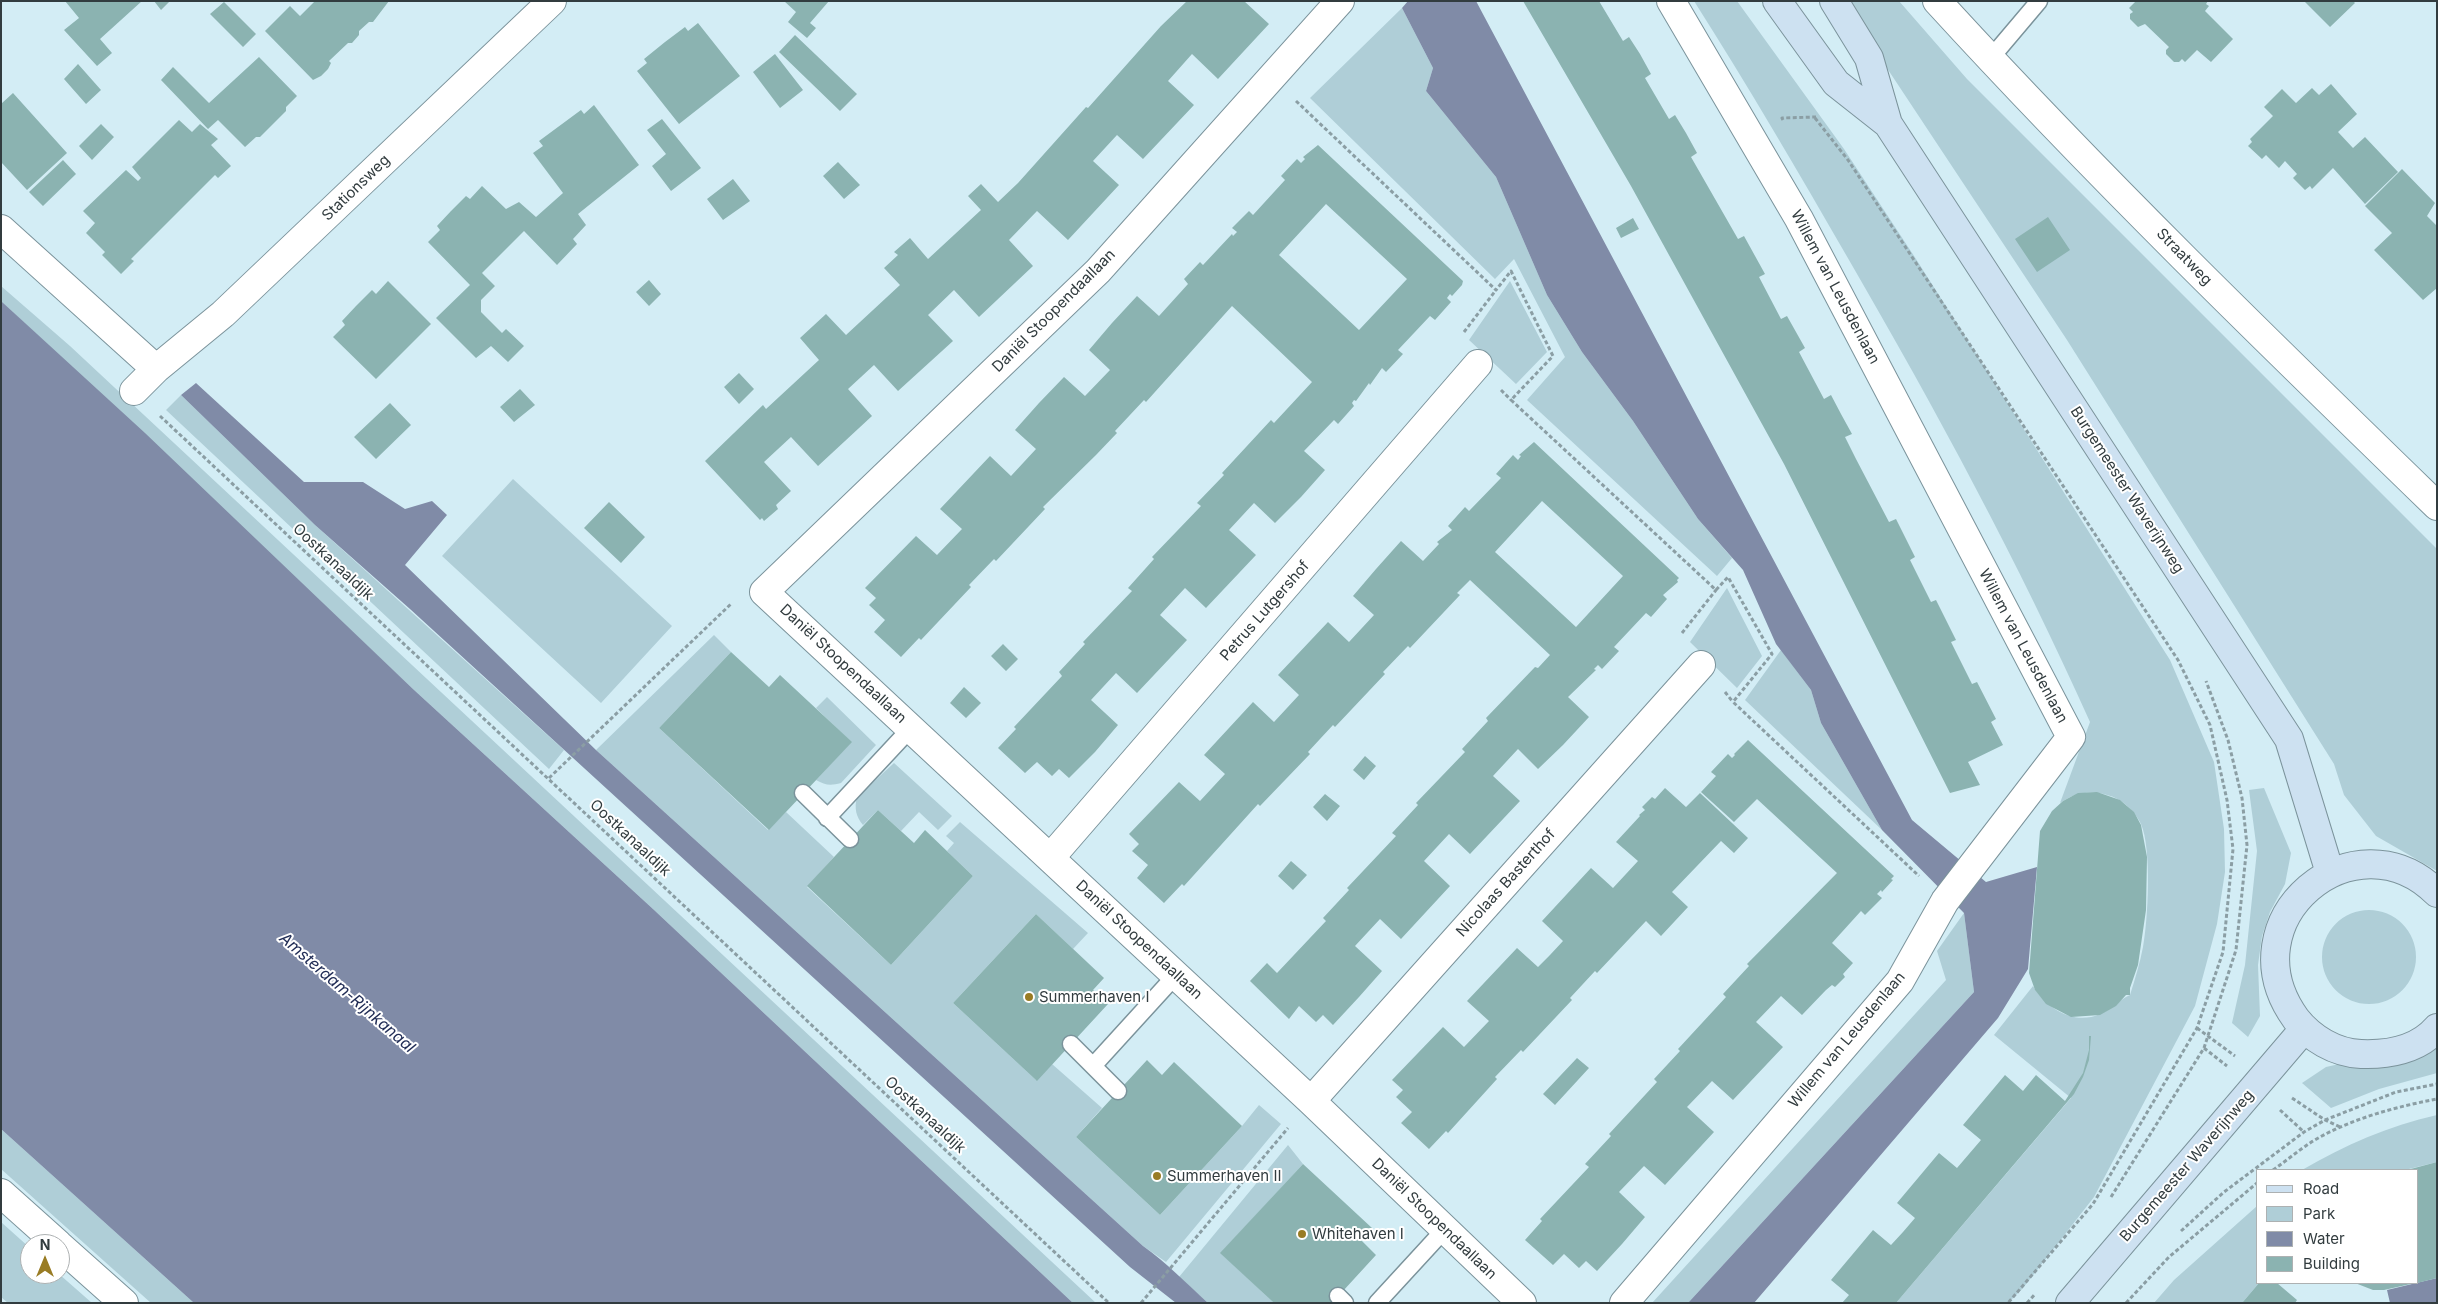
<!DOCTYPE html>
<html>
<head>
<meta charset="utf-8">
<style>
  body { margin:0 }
  #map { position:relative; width:2438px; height:1304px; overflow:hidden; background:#d3edf5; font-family:Inter,sans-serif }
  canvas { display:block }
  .frame { position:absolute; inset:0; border:2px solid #323c3f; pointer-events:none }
  .legend { position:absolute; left:2256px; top:1169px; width:162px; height:115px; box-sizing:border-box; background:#fff; border:1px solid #adb1b2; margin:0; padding:6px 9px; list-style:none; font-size:15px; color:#323c3f }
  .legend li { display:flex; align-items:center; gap:10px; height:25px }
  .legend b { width:25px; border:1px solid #adb1b2 }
  .north { position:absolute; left:20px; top:1234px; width:50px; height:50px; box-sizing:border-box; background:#fff; border:1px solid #adb1b2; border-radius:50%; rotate:0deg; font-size:14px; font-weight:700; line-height:20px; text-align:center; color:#323c3f }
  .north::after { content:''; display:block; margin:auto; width:18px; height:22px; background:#997c24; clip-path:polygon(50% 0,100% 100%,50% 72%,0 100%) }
</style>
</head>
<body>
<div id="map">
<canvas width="2438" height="1304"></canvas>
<div class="frame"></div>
<ul class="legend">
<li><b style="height:6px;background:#cde1f1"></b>Road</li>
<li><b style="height:14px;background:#afced7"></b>Park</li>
<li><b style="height:14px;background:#808ba7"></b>Water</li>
<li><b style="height:14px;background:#8bb3b1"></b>Building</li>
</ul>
<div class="north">N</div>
</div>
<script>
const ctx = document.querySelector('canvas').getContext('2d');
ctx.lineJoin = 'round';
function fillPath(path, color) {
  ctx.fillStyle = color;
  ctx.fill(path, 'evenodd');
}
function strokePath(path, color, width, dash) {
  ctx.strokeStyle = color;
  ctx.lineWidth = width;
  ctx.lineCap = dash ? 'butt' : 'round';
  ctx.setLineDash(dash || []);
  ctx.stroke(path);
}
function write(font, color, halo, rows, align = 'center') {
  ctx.font = font + ' Inter,sans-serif';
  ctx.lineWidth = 4;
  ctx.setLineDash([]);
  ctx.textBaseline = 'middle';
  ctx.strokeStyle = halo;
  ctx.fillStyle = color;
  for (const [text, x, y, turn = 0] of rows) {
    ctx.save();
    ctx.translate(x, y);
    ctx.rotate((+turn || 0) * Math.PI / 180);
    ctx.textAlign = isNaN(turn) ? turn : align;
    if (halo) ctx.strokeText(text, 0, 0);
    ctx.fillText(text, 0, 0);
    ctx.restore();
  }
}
fillPath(new Path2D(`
  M1694 1H1737L1844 149 1916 259 2170 660 2214 762 2224 829 2225 872 2217 924 2195 1006 2094 1197 2023 1288 2008 1303H1896L2071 1098 1994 1035 2033 986C2046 1008 2074 1026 2100 1014 2111 1010 2119 1000 2130 995 2135 979 2140 963 2143 947 2148 920 2152 849 2141 824 2135 811 2121 798 2107 795 2089 790 2075 793 2060 803L2090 722C2019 563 1936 410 1849 260 1799 173 1748 86 1694 1Z
  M1846 1H1899L1967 79 2437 549V871L2376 836 2344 795 2334 764 2067 340 1875 50Z
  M1402 8 1433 68 1426 91 1496 177 1547 295 1582 352 1633 421 1698 519 1732 558 1717 576 1527 400 1565 357 1514 259 1495 279 1310 98Z
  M1510 281 1547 352 1516 384 1469 340Z
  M1 286 70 346 1096 1303H1073L653 909 413 689 1 301Z
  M181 395 315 525 564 750 549 769 166 410Z
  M513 479 672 626 601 703 442 556Z
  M1727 588 1762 656 1737 688 1690 642Z
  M714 635 731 652 659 728 768 830 786 812 834 857 807 887 891 965 973 876 947 851 954 843 946 836 960 822 1088 933 1073 949 1036 914 953 1003 1036 1080 1052 1064 1102 1108 1076 1137 1160 1215 1242 1126 1259 1105 1281 1124 1166 1262 1143 1246 596 750Z
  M1781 650 1811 690 1821 723 1882 830 1745 700Z
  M827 697 876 745 841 783C830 786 825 785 816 780L851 742 816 708Z
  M894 763 952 816 938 830 919 812 901 831 878 810 863 825C856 817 854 808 857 797Z
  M2264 788 2291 853 2285 884 2270 912 2262 936 2258 965 2260 1016 2248 1037 2232 1023 2245 965 2257 851 2249 790Z
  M2322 957a47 47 0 1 1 94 0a47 47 0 1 1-94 0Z
  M1964 913 1974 992 1688 1303H1652L1946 980 1937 951Z
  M2437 1042V1073L2379 1089 2331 1108 2302 1083 2326 1067Z
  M2437 1115V1162L2405 1170H2302C2345 1145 2388 1126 2437 1115Z
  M1 1129 194 1303H151L1 1169Z
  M1288 1145 1303 1164 1221 1253 1274 1303H1208L1179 1277Z
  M2257 1206V1283H2259L2242 1303H2154L2174 1280Z
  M1 1222 30 1248V1274H59L92 1303H8L1 1297Z`), '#afced7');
fillPath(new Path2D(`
  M1408 1H1476L1912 820 1986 882 2037 867 2028 969 1998 1018 1754 1303H1688L1974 992 1964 913 1882 830 1821 723 1811 690 1776 644 1743 570 1698 519 1633 421 1582 352 1547 295 1496 177 1426 91 1433 68 1402 8Z
  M1 301 145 433 413 689 653 909 1073 1303H194L1 1129Z
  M196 383 304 482H363L405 509 432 501 447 515 405 565 596 750 1143 1246C1167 1263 1186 1283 1208 1303H1176L1130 1267 410 609 315 525 181 395Z
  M2437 1278V1303H2390L2387 1290Z`), '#808ba7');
fillPath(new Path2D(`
  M65 1H142L100 39 112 53 97 66 64 30 79 18Z
  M154 1H170L161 10Z
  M315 1H389L373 22H369L359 31V35L352 43H348L329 61 331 63 328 69 321 76 313 80 265 31 290 6 300 16Z
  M784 1H829L810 23 816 28 807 38 788 22 796 12Z
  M1187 1H1244L1269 24 1218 79 1192 54 1168 81 1194 105 1143 159 1117 135 1093 161 1119 185 1068 240 1037 211 1009 240 1033 266 979 317 954 290 928 315 953 341 898 391 874 365 848 389 872 416 818 466 791 437 764 462 791 491 776 505 778 509 764 521 762 518 760 520 705 461 763 405 766 409 819 360 800 338 826 314 846 335 900 285 884 268 898 255 894 252 910 238 928 259 981 210 968 196 981 184 998 202 1018 183 1086 107 1088 108 1161 26Z
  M1523 1H1599L1623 41 1629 37 1640 54 1651 74 1645 78 1669 119 1675 115 1686 133 1697 153 1691 157 1738 239 1744 236 1765 274 1759 277 1781 319 1787 316 1805 348 1799 352 1824 399 1831 395 1841 414 1852 434 1845 437 1856 459 1889 522 1896 519 1915 557 1910 560 1931 602 1936 600 1956 640 1951 642 1972 684 1977 682 1996 719 1991 722 2003 745 1968 762 1980 785 1950 793 1784 464 1631 186Z
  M2136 1H2208L2206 4 2209 6 2205 11 2233 39 2211 62 2197 50 2185 62 2182 59 2179 62H2174L2166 54V50L2169 47 2145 24 2138 27 2130 19V14L2133 12 2129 8Z
  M2304 1H2353L2355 3 2330 27Z
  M224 2 256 34 243 47 210 14Z
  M698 23 740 76 679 124 637 71 647 63 644 59 665 42 685 27 688 31Z
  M795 35 857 94 840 111 779 52Z
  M775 54 803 90 780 108 753 72Z
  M259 57 297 96 286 107V111L260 137H256L245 147 218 120 208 129 161 80 173 67 209 103Z
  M78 64 101 90 86 104 64 79Z
  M2331 84 2357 114 2338 132 2353 148 2365 137 2398 172 2365 204 2333 168 2312 189 2310 186 2305 190 2293 178 2297 174 2285 161 2279 168 2266 155 2262 159 2248 146 2252 142 2250 139 2273 116 2264 107 2282 89 2296 103 2312 88 2319 95Z
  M13 93 67 153 27 190 1 162V104Z
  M594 105 639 165 578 214 586 225 573 239 577 244 557 265 524 231 482 273 495 286 481 300V312L502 333 506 329 524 346 508 362 491 346 476 358 436 318 470 285 428 242 440 230 437 226 451 211 466 196 470 199 482 186 506 209 519 202 536 217 563 193 533 153 543 146 539 141 581 110 584 114Z
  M662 119 701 168 671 191 652 166 666 154 647 130Z
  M179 120 192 132 200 124 218 139 211 145 231 166 218 178 215 175 131 259 134 261 121 274 102 255 105 252 86 233 95 223 83 211 126 170 138 181 141 178 132 167Z
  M101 124 114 137 92 160 79 146Z
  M1318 145 1463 281 1462 285 1452 296 1450 294 1447 298 1451 302 1435 320 1430 316 1398 350 1403 354 1386 372 1382 368 1370 385 1369 383 1356 401 1354 400 1352 403 1354 406 1338 424 1334 420 1304 451 1325 470 1301 497 1275 523 1254 503 1229 530 1256 555 1206 608 1185 588 1160 615 1187 640 1137 693 1116 673 1091 700 1118 725 1095 752 1069 778 1059 769 1052 776 1037 762 1025 773 998 748 1016 729 1014 727 1062 676 1059 672 1085 644 1083 642 1132 591 1128 588 1154 559 1152 557 1201 506 1197 503 1224 475 1222 473 1271 420 1274 423 1312 382 1232 306 1146 402 1144 400 1115 431 1117 433 1096 455 1043 507 1045 509 996 561 994 559 969 585 971 587 921 640 919 638 901 657 874 632 885 620 869 605 876 598 865 588 916 536 937 555 962 529 940 509 990 456 1011 476 1036 449 1015 430 1039 403 1064 377 1085 396 1110 370 1089 350 1112 323 1137 296 1159 316 1188 284 1184 279 1200 262 1203 265 1232 234 1233 236 1237 232 1232 228 1249 211 1253 215 1285 180 1281 176 1297 159 1301 163 1305 159 1303 157ZM1326 204 1407 279 1359 330 1279 255Z
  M63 160 76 174 43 206 29 192Z
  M838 162 860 185 844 199 823 176Z
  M2402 169 2435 203 2427 216 2437 226V288L2423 300 2374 250 2392 233 2365 206Z
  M733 179 750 201 723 220 707 199Z
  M2048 217 2070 250 2037 272 2015 239Z
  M1633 218 1639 229 1621 238 1616 228Z
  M649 280 661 294 649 306 636 292Z
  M388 281 431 324 376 379 333 337 345 325 342 321 356 306 372 290 376 294Z
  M739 373 754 389 739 404 724 387Z
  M520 389 535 405 514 422 500 407Z
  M390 403 411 425 376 459 354 437Z
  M1534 442 1679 578 1677 580 1678 582 1663 595 1667 599 1651 617 1646 613 1614 647 1619 651 1602 669 1598 665 1594 669 1596 670 1568 697 1589 717 1563 745 1538 769 1518 749 1493 776 1520 801 1470 854 1449 834 1424 861 1450 886 1401 939 1380 919 1355 946 1382 971 1359 997 1333 1025 1323 1015 1316 1022 1299 1006 1289 1019 1250 981 1267 963 1277 973 1326 921 1323 918 1349 890 1347 888 1396 836 1392 833 1418 805 1416 803 1465 752 1462 749 1488 721 1486 718 1535 667 1538 668 1550 655 1470 580 1457 593 1460 595 1410 648 1408 646 1383 672 1385 674 1335 727 1333 725 1320 739 1308 752 1310 754 1260 806 1258 804 1184 886 1182 884 1164 903 1137 878 1148 865 1132 851 1139 844 1129 834 1179 782 1200 801 1225 774 1204 755 1253 702 1274 722 1299 695 1278 675 1328 622 1349 642 1374 615 1353 596 1376 569 1401 541 1423 561 1439 544 1437 542 1452 530 1448 526 1465 507 1469 511 1501 478 1496 474 1513 455 1518 460 1521 456 1519 455ZM1542 501 1623 576 1576 627 1495 552Z
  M609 502 645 537 621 563 584 528Z
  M1003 644 1018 659 1006 671 991 656Z
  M731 652 769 687 780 675 852 742 769 830 659 728Z
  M964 687 981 703 966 718 950 703Z
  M1748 740 1894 876 1891 879 1893 880 1882 892 1881 890 1877 894 1882 898 1865 915 1861 911 1832 943 1853 963 1843 974 1845 977 1835 987 1832 985 1826 990 1802 1015 1781 996 1756 1022 1783 1047 1733 1100 1712 1081 1687 1107 1714 1132 1665 1185 1644 1166 1619 1192 1645 1217 1622 1244 1597 1271 1586 1261 1579 1268 1564 1254 1553 1265 1525 1240 1542 1221 1540 1219 1589 1167 1585 1164 1611 1136 1609 1134 1657 1082 1654 1079 1680 1051 1678 1049 1726 997 1723 994 1749 966 1747 964 1837 873 1757 799 1734 822 1701 792 1716 776 1711 772 1728 754 1732 758 1735 755 1734 754Z
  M1365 756 1376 766 1364 780 1353 770Z
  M1665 788 1686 807 1700 793 1748 838 1734 853 1721 841 1672 892 1688 907 1661 936 1646 921 1597 973 1595 971 1570 998 1572 1000 1523 1052 1521 1050 1495 1077 1497 1079 1448 1133 1446 1131 1429 1149 1401 1123 1412 1112 1396 1097 1403 1090 1392 1080 1443 1027 1464 1047 1489 1021 1467 1001 1517 948 1538 967 1550 955 1563 941 1542 921 1591 868 1613 888 1638 861 1616 842 1640 816 1639 815 1645 810 1642 807 1652 797 1655 799Z
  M2097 792 2120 800 2134 812 2141 825 2147 857 2146 910 2138 965 2130 988V995H2126L2116 1006 2100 1015 2071 1017 2046 1004 2035 990 2029 973 2040 831 2052 811 2063 801 2078 793Z
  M1325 794 1340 806 1327 821 1313 807Z
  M878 810 914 843 925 830 973 876 891 965 807 886Z
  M1291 861 1307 875 1293 890 1278 876Z
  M1036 914 1104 978 1093 990 1108 1004 1037 1081 953 1003Z
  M2089 1036H2091L2089 1060 2083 1077 2074 1094 1896 1303H1842L1849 1295 1831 1280 1873 1230 1891 1245 1903 1232 1915 1218 1897 1203 1939 1153 1957 1168 1981 1140 1963 1125 2005 1075 2023 1091 2036 1075 2065 1101 2083 1073 2089 1050Z
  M1577 1058 1589 1068 1555 1105 1543 1094Z
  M1147 1060 1162 1075 1174 1062 1242 1126 1160 1215 1076 1137Z
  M2437 1162V1278L2417 1283V1170H2407Z
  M1303 1164 1372 1228 1361 1240 1376 1255 1332 1303H1274L1220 1253Z
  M2259 1283H2277L2297 1300 2295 1303H2242Z
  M2355 1283H2415L2384 1290H2373Z`), '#8bb3b1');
const service = new Path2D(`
  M1990 59 2039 1
  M803 793 850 839
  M827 818 911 728
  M1071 1044 1118 1091
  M1093 1066 1176 975
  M1338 1296 1345 1303
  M1377 1303 1445 1229`);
const minor = new Path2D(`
  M1340 1 1098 271 764 592 1311 1101 1522 1303
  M1937 1C2097 176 2267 341 2437 506
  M1 229 156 369
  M134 391 156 369 223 314 552 1
  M1051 857 1478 364
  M1311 1101 1701 665
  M1 1193 58 1244
  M60 1246 124 1303
  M1624 1303 1900 981 1945 901 2071 737 1799 219 1671 1`);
const secondary = new Path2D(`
  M1777 1 1836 83 1888 124
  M1834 1 1869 58 1888 124 2289 739 2330 873
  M2437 893C2355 811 2224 920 2296 1019 2311 1038 2335 1053 2361 1054 2387 1055 2418 1050 2437 1028
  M2070 1303 2304 1029`);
strokePath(service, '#7b939b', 19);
strokePath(minor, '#7b939b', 30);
strokePath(secondary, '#7b939b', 30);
strokePath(new Path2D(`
  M1296 101 1496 290 1511 271 1553 356 1511 400 1716 590 1728 577 1772 654 1733 702 1919 876
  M1815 118 1848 160 2178 660 2210 725 2227 800 2233 849 2223 952 2197 1028 2093 1204 2008 1303
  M1783 120 1782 118 1816 117
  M1464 332 1496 290
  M1501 390 1511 400
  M160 416 1109 1303
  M1682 633 1716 590
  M1725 692 1733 702
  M549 778 732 603
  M2197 1028 2235 1056
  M2204 1048 2227 1066
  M2292 1098 2325 1120 2340 1127
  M2280 1110 2304 1132
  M2273 1170C2286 1161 2299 1150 2313 1141 2350 1119 2395 1107 2437 1099
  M2111 1197 2204 1048 2236 950 2247 845 2242 798 2228 740 2206 681
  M2181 1231 2224 1192 2304 1132 2325 1120 2396 1092 2437 1084
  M1141 1303 1288 1128
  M2027 1303 2035 1294
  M2126 1303 2169 1257 2257 1183`), '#8b9ea4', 3, [4, 2.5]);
strokePath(service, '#fff', 16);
strokePath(minor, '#fff', 28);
strokePath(secondary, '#cde1f1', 28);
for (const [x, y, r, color] of [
  [1029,997,5,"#997c24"],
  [1157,1176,5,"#997c24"],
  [1302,1234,5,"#997c24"]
]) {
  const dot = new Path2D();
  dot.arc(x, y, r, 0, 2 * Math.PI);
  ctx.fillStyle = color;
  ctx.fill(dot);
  strokePath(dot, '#fff', 2);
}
write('15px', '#323c3f', '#fff', [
  ["Stationsweg",356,188,-44],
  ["Straatweg",2184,257,46],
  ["Willem van Leusdenlaan",1835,287,62],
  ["Daniël Stoopendaallaan",1054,311,-45],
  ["Burgemeester Waverijnweg",2127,490,57],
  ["Oostkanaaldijk",333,562,43],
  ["Petrus Lutgershof",1265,611,-49],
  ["Willem van Leusdenlaan",2023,646,62],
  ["Daniël Stoopendaallaan",843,664,43],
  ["Oostkanaaldijk",630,838,43],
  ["Nicolaas Basterthof",1506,883,-48],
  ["Daniël Stoopendaallaan",1139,940,43],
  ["Willem van Leusdenlaan",1847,1040,-50],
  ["Oostkanaaldijk",925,1115,43],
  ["Burgemeester Waverijnweg",2187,1166,-49],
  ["Daniël Stoopendaallaan",1434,1219,44]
]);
write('15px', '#323c3f', '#fff', [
  ["Summerhaven I",1039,997],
  ["Summerhaven II",1167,1176],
  ["Whitehaven I",1312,1234]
], 'left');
write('italic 16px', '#212d56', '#fff', [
  ["Amsterdam-Rijnkanaal",347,993,41]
]);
</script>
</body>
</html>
